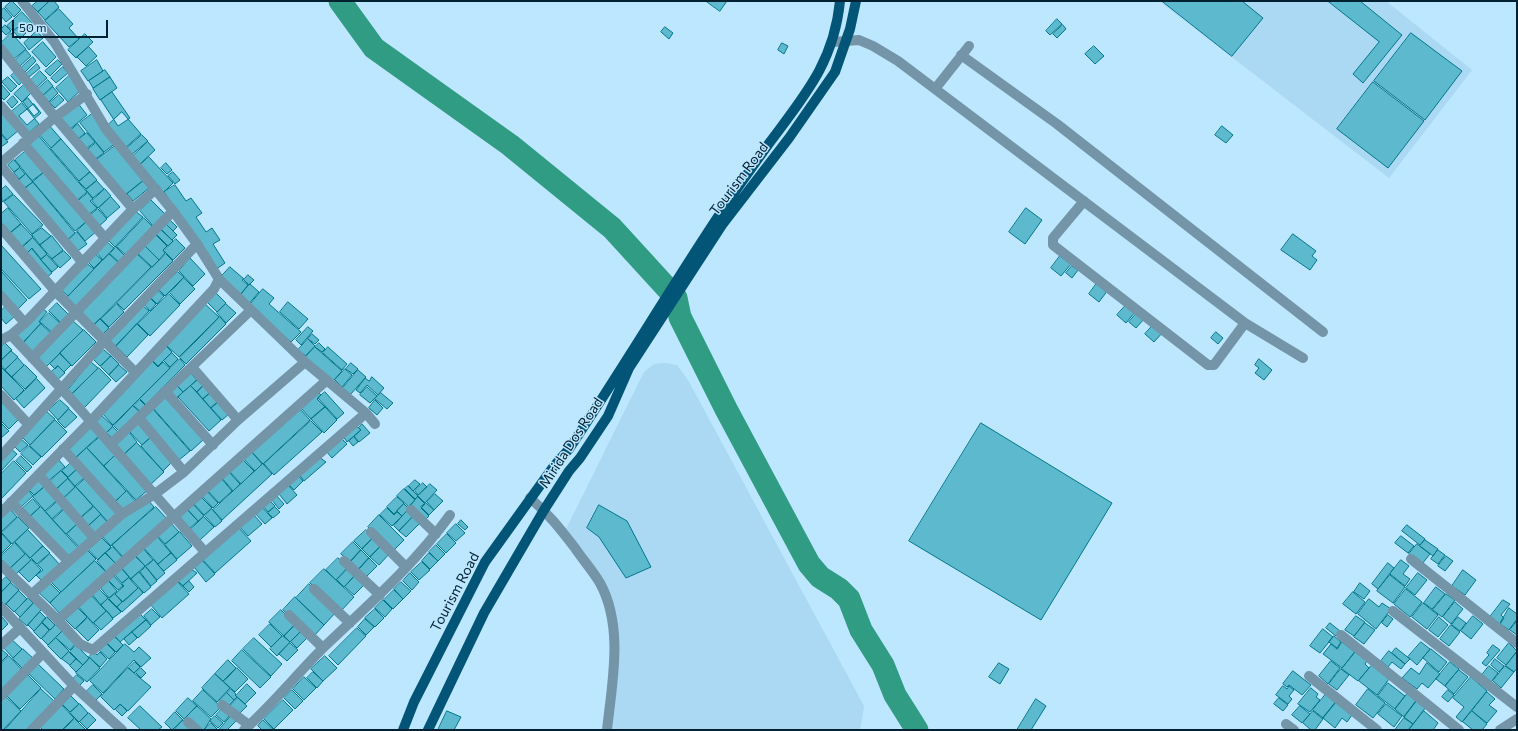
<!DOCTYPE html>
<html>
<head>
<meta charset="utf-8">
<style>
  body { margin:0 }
  #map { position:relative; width:1518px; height:731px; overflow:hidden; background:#bde6ff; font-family:Commissioner,sans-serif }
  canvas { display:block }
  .frame { position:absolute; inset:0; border:2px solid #022130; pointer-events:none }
  .scale { position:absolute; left:12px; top:20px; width:96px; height:18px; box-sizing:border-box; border:2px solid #022130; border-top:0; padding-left:5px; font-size:12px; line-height:14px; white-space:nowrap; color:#022130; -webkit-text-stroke:3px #bde6ff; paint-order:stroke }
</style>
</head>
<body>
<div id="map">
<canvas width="1518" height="731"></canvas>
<div class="frame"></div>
<div class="scale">50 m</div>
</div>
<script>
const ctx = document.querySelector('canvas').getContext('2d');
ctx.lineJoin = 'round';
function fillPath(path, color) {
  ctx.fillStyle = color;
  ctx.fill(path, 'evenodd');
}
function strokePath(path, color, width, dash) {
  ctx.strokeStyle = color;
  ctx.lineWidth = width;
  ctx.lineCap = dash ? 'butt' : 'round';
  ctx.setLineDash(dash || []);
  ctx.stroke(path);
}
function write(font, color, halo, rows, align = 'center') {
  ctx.font = font + ' Commissioner,sans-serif';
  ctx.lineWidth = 3;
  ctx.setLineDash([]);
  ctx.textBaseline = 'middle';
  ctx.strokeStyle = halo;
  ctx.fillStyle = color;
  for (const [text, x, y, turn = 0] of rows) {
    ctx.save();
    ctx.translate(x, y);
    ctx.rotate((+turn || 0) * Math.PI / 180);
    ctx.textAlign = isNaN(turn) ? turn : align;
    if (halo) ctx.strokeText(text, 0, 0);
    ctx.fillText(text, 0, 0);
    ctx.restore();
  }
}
fillPath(new Path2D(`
  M1159 1H1386L1472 70 1389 178Z
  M665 363 677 365 688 380 864 706 860 730H609L617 626 566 529 644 372 654 364Z`), '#abd8f3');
strokePath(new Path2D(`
  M340 1 374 48 510 145 612 228 676 298 680 317 726 409 809 564 820 577 839 589 849 599 861 630 883 665 895 695 917 730`), '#309c83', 23);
const building = new Path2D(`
  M12 1 21 10 14 17 5 7Z
  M38 1H49L38 12 32 6Z
  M50 1H54L59 7 45 20 38 12Z
  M706 1H727L720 11Z
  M1162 1H1242L1263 18 1232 56Z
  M1328 1H1360L1402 35 1363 83 1353 74 1379 42Z
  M4 8 12 17 6 22 1 16V11Z
  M59 9 73 24 69 28 79 39 69 47 45 21Z
  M22 12 34 25 26 31 20 25 13 31 7 26Z
  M1057 19 1062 24 1050 35 1046 31Z
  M5 25 11 31 6 35 1 30Z
  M1063 25 1066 29 1057 38 1053 34Z
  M20 26 26 33 20 39 14 32Z
  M665 27 673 33 669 39 661 32Z
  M37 31 43 38 29 50 24 43Z
  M11 33 26 49 14 59 1 45V43Z
  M1411 33 1462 71 1425 120 1374 81Z
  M85 34 93 42 76 58 68 50Z
  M43 42 56 57 46 67 32 52Z
  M782 43 788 46 784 54 778 50Z
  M1094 46 1104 56 1095 64 1085 54Z
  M89 47 97 56 86 66 77 57Z
  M26 50 31 56 20 66 15 61Z
  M33 57 36 61 25 72 21 68Z
  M58 60 62 64 50 76 45 71Z
  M97 60 103 71 88 81 81 71Z
  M37 64 40 68 29 77 26 74Z
  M63 67 68 73 56 83 51 78Z
  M17 70 25 79 19 85 11 76Z
  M105 70 110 77 93 88 89 81Z
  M40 71 47 78 36 88 30 81Z
  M69 76 82 89 68 102 56 88Z
  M8 77 17 86 11 92 2 82Z
  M110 77 117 88 100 100 93 89Z
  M48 80 53 86 43 95 38 89Z
  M1373 82 1424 121 1388 168 1337 129Z
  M1 84 10 94 4 100 1 97Z
  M25 84 32 92 22 102 14 94Z
  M53 87 58 93 49 102 44 96Z
  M112 92 130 118 118 126 101 100Z
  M59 95 64 100 55 108 50 103Z
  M13 96 18 102 12 108 7 102Z
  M28 98 39 112 34 116 23 102Z
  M77 102 87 115 69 130 58 118Z
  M22 103 39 124 29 133 11 112Z
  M34 104 41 113 27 125 19 116Z
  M1 109 19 130 7 140 1 133Z
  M122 112 141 134 125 148 106 127Z
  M92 114 116 143 104 152 80 123Z
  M48 124 61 139 51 148 38 133Z
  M78 124 85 133 76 141 69 132Z
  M1222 126 1233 135 1226 143 1215 135Z
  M87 133 95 142 86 149 78 140Z
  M1 134 8 142 1 147Z
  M37 134 87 192 75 202 25 145Z
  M142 135 148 141 131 155 126 149Z
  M61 139 90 172 79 181 51 149Z
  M148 142 155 150 139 165 132 157Z
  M96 143 104 153 94 160 86 151Z
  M115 146 144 180 124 196 95 161Z
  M27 150 45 171 32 181 15 160Z
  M149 157 173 183 163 193 139 166Z
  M14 160 20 167 14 172 8 165Z
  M166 163 172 170 167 174 161 168Z
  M20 168 25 174 19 179 14 173Z
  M46 171 87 221 75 231 33 182Z
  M90 172 97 180 86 189 79 182Z
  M173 172 180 180 175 184 168 176Z
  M26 174 33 182 23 189 17 182Z
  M97 181 104 189 93 198 86 190Z
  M143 181 149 188 133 201 127 194Z
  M33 182 75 233 66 241 23 191Z
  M175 185 186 201 191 198 202 213 196 217 206 232 212 228 220 240 213 244 225 263 215 270 164 192Z
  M6 186 13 194 2 202 1 190Z
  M105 189 111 196 98 208 92 201Z
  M88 193 93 199 90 201 97 208 87 216 76 203Z
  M14 195 43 225 32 234 4 202Z
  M111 197 120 207 107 218 99 208Z
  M151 200 166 215 154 227 140 211Z
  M8 208 21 224 9 234 1 224V214Z
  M1026 208 1042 220 1025 244 1009 232Z
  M98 209 107 219 97 228 88 217Z
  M135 211 143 217 115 247 108 240Z
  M144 218 154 228 127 256 117 247Z
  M170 220 177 227 173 231 166 224Z
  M88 221 97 231 85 241 77 231Z
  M21 224 33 237 20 248 8 235Z
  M166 224 177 235 172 240 161 229Z
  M42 228 51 236 40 245 32 235Z
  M160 229 173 241 168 246 156 234Z
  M77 232 87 244 75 253 67 242Z
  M155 234 167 246 163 250 165 253 159 260 144 245Z
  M1293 234 1316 251 1312 256 1317 260 1310 270 1281 250Z
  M52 236 63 250 52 259 40 245Z
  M33 238 47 254 41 259 32 248 25 255 20 250Z
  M176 239 185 248 173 260 164 251Z
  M106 241 114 248 103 260 95 251Z
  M143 244 159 260 152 267 135 251Z
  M1 245 41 289 29 299 1 269Z
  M116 247 126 257 120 263 110 254Z
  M32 249 52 273 46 278 26 255Z
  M64 251 71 258 60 268 52 259Z
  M94 253 102 260 94 268 87 261Z
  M136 253 151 267 94 325 79 310Z
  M109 254 120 264 78 308 67 298Z
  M166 254 173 261 124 310 117 303Z
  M47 255 58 267 52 272 41 260Z
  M1060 256 1071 264 1061 276 1051 268Z
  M190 258 205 274 193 286 179 271Z
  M85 262 94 269 68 296 60 289Z
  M1072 266 1078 270 1072 278 1066 273Z
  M230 267 244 279 242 280 248 285 240 295 220 278Z
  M1 271 27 300 18 309 1 290Z
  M178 272 184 277 165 296 158 289Z
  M248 275 254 280 249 285 244 280Z
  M184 278 195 289 180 304 170 293Z
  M1097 283 1108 290 1099 302 1089 294Z
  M250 284 259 292 248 305 239 297Z
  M263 289 274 298 269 304 301 332 291 342 249 306Z
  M157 290 164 296 157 304 150 297Z
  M215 292 226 303 217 312 207 302Z
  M169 294 180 305 150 336 138 324Z
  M149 297 156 304 150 311 144 304Z
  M288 302 308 319 299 329 280 312Z
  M57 303 70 316 62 324 49 311Z
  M204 303 219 317 179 357 167 346Z
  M117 304 124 312 109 327 101 319Z
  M226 304 236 313 226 323 217 313Z
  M1127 304 1135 312 1126 323 1117 315Z
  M142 305 149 311 116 346 108 340Z
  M6 306 15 316 6 324 1 318V311Z
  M43 309 47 312 41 319 39 322 41 323 23 343 16 337Z
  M49 313 62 325 54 334 40 322Z
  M1137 313 1144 319 1136 328 1129 322Z
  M220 317 226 324 186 364 180 358Z
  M100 319 109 328 103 334 94 325Z
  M72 320 83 330 45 368 34 357Z
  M41 324 53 335 33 356 21 345Z
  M137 324 148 335 127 357 116 346Z
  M1154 324 1163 332 1154 342 1145 334Z
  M308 327 313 331 301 345 296 340Z
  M84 330 96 342 72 366 60 353Z
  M1216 332 1223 338 1218 344 1211 338Z
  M312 334 319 340 315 344 308 339Z
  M308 339 315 346 306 356 298 350Z
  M5 343 12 350 1 360V347Z
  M319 343 325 349 322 352 315 347Z
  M166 346 172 352 158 366 151 359Z
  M315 347 342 371 333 381 305 357Z
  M328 347 347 364 342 370 323 353Z
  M104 350 111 356 100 366 94 360Z
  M11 351 18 357 5 370 1 365V361Z
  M172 353 178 359 170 367 164 361Z
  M60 354 71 365 64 372 58 366 55 369 50 364Z
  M111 356 119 364 109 375 101 367Z
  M18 358 24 365 12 377 5 370Z
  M149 358 158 367 163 362 170 368 113 425 102 413Z
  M180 359 185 365 146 405 140 399Z
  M1259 359 1272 370 1264 380 1255 373 1259 368 1255 365Z
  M91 362 98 368 71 395 68 390Z
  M351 363 358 369 353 374 346 369Z
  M25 365 37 377 25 389 12 377Z
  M119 365 127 372 116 382 109 375Z
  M58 366 65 373 57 380 50 373Z
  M1 367 24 390 14 400 1 386Z
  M99 368 111 380 84 408 71 395Z
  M345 369 352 375 342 387 335 380Z
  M358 370 366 377 350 395 343 388Z
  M189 371 197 380 183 392 175 383Z
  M372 377 384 388 378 395 367 385 360 393 356 390 365 378 369 381Z
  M37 379 45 388 24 408 16 399Z
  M197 380 203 386 197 392 191 386Z
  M174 383 183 392 177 398 168 389Z
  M204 385 211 392 203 399 197 392Z
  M191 386 221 420 209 431 178 397Z
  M367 387 377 396 370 403 360 395Z
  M317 391 321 395 317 399 325 407 311 419 300 407Z
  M325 392 344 413 337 419 318 398Z
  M210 393 218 402 211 408 203 399Z
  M381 393 393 403 387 409 375 399Z
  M164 396 203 440 191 451 152 407Z
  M1 397 21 417 9 429 1 421Z
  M60 400 69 408 58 420 49 410Z
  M140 400 147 407 142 413 134 406Z
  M375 400 383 408 377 415 369 408Z
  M218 402 229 414 222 420 211 408Z
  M133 406 141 413 121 433 114 426Z
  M325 407 337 420 324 433 311 419Z
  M152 408 190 451 179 460 141 417Z
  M299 408 310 420 263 464 251 451Z
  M69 409 77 417 65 428 58 421Z
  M46 411 55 419 30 445 21 436Z
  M101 415 113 426 106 433 94 421Z
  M55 420 67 432 42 457 30 446Z
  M311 421 322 432 274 475 264 464Z
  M1 423 9 431 1 438Z
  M138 423 151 437 142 445 129 431Z
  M981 423 1112 503 1041 620 909 541Z
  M362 424 370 433 359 442 354 436 361 430 359 428Z
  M355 425 361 430 347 442 343 436Z
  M91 426 100 435 75 458 68 451Z
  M113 427 119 433 113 439 107 433Z
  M130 433 137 442 124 454 114 443Z
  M100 437 116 454 104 466 87 448Z
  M152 437 173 461 163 471 141 446Z
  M354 437 358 442 353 446 349 441Z
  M20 438 28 445 20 452 13 445Z
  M341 438 347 444 332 458 326 451Z
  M137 443 164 472 150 485 123 456Z
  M29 446 41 457 33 465 21 454Z
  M87 448 126 491 114 503 74 460Z
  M11 449 17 454 1 471V459Z
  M251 451 262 464 255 471 243 458Z
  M116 455 148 490 136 500 104 466Z
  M21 456 32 467 27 472 16 461Z
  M319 457 326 462 304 481 298 473Z
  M58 459 65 467 47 482 42 476Z
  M242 459 254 471 241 484 229 471Z
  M14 461 26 473 1 499V474Z
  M73 461 79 467 68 477 62 471Z
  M263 464 272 474 222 520 213 510Z
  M79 468 86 476 75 486 68 478Z
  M61 471 68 478 55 490 49 483Z
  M228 471 240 484 233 491 221 477Z
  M298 475 303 481 294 490 289 485Z
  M87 477 119 513 108 522 76 487Z
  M221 478 232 491 219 503 207 490Z
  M38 479 45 486 34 495 28 489Z
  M68 479 75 487 62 499 55 491Z
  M415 480 420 484 413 491 409 486Z
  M423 483 427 487 418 495 415 491Z
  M430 484 437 490 425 503 418 496Z
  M288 485 297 495 287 504 279 494Z
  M46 486 58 499 45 511 33 497Z
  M408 486 418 496 415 499 405 489Z
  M76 487 93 506 80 518 63 500Z
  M27 489 33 496 21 507 16 501Z
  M404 489 415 500 409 507 397 496Z
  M206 490 218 503 213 508 201 495Z
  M127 491 135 501 124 511 115 502Z
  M435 494 443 501 434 510 427 502Z
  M276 495 284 504 279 509 272 500Z
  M200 496 212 508 204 515 193 503Z
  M397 497 404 503 394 514 387 507Z
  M418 497 425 504 421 508 429 516 424 521 409 507Z
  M33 499 40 507 30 516 23 508Z
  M59 500 65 507 52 519 46 512Z
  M148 500 154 507 111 546 101 535Z
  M269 500 275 506 268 512 262 505Z
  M192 503 204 516 198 521 186 508Z
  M426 503 434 510 429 515 421 507Z
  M404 504 409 509 402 516 397 511Z
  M260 505 272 518 265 524 253 511Z
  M599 505 627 521 651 567 626 578 599 537 587 528Z
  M41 507 80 550 69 560 30 517Z
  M94 507 101 514 87 527 80 519Z
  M156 507 168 520 125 559 112 545Z
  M275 507 280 512 273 518 268 513Z
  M66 508 79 522 66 534 53 520Z
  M186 508 198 521 189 529 177 516Z
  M387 508 394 515 397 512 402 516 392 526 380 515Z
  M10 509 17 517 1 532V518Z
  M212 509 222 521 215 527 205 516Z
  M409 509 415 514 399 531 394 526Z
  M253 514 262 524 248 536 239 526Z
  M101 515 109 524 94 537 86 528Z
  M379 515 404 540 393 551 368 527Z
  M414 516 421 522 406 537 399 531Z
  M18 517 29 528 12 544 2 533Z
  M204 517 214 527 200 540 190 530Z
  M461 520 468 527 465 530 458 524Z
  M170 522 179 532 165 544 156 534Z
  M79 523 92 538 80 548 67 534Z
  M456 524 465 533 456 541 447 533Z
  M1407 525 1425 539 1420 545 1402 531Z
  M237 526 251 541 215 573 201 558Z
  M28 530 43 546 30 558 15 542Z
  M366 530 374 537 362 549 354 541Z
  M180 532 192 546 177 559 165 545Z
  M2 534 11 544 1 554V535Z
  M447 534 456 543 446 553 437 544Z
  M99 535 111 547 98 560 86 547Z
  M156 535 171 553 158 564 142 546Z
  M1401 536 1414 546 1408 553 1395 543Z
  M374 537 382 545 370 557 362 549Z
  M1425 540 1438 549 1433 556 1420 546Z
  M353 542 361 550 350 562 341 554Z
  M15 543 25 554 10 568 1 559V556Z
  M1417 544 1430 554 1422 564 1409 554Z
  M382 545 390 553 379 565 370 557Z
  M436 545 445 554 438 561 429 552Z
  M43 546 50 553 37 564 31 558Z
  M113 547 123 558 116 564 106 553Z
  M142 547 153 560 145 566 134 554Z
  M85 548 96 559 61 592 50 581Z
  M361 550 369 558 358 570 350 562Z
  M1438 550 1445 555 1438 564 1431 559Z
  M105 553 116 564 107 573 97 561Z
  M171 553 177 560 164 571 158 565Z
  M429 553 438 561 430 569 422 561Z
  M26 554 31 560 16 574 10 569Z
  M50 554 61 566 43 582 36 575 43 570 38 565Z
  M134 555 145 566 131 579 121 567Z
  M1446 556 1453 561 1445 571 1438 566Z
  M338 558 348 567 336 580 326 570Z
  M369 558 377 566 366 577 358 570Z
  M32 560 41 570 29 582 19 572Z
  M154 560 165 573 157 580 146 567Z
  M202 560 215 574 206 582 194 567Z
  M1401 560 1409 566 1403 574 1410 579 1405 586 1390 574Z
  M95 561 106 572 61 615 50 603Z
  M422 562 430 570 419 580 411 572Z
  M1388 563 1394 568 1378 589 1372 584Z
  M120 567 129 577 122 583 113 573Z
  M146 567 157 581 151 586 140 572Z
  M191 569 197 573 183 586 178 581Z
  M324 569 354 597 340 612 310 583Z
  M348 569 355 575 344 587 337 580Z
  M1463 570 1476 580 1465 595 1452 586Z
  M139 572 151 587 144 593 131 579Z
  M410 573 419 582 412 590 403 581Z
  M1418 573 1427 580 1415 595 1406 588Z
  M113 575 123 586 118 590 108 580Z
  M356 575 365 584 354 595 345 587Z
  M1390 575 1405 587 1393 603 1377 591Z
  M6 577 11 582 1 592V582Z
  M106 578 117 591 109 598 98 585Z
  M129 578 138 588 123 602 115 594 124 586 122 584Z
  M177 581 189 594 162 618 150 604Z
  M189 581 194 587 189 592 183 586Z
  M49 582 60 593 50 603 38 592Z
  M401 582 411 591 403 599 394 589Z
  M11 583 19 590 5 605 1 601V593Z
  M1360 583 1370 591 1364 599 1354 592Z
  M309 584 337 611 324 625 296 598Z
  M1436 587 1445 594 1432 609 1424 603Z
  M98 588 108 598 101 605 91 593Z
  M139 588 143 593 122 612 117 607Z
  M1406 589 1422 602 1410 617 1394 604Z
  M394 590 403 599 393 609 384 600Z
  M19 591 27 599 14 612 6 604Z
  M1353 592 1365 602 1356 614 1343 604Z
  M89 593 106 611 93 623 76 604Z
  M115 594 122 602 117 607 109 599Z
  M1446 594 1455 600 1442 617 1433 610Z
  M295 597 324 625 313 637 283 610Z
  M28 598 33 603 20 617 15 612Z
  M108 599 121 612 113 618 101 605Z
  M1369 599 1379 607 1382 603 1391 609 1376 629 1358 614Z
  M383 600 392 609 385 617 375 608Z
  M1503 600 1510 604 1501 615 1504 618 1500 624 1490 617Z
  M1455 602 1463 609 1451 624 1443 617Z
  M34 603 41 610 27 626 19 619Z
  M1423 603 1438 615 1427 629 1412 617Z
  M75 605 87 617 75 629 63 617Z
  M1509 608 1517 614V619L1509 630 1500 624Z
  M152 609 160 617 151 625 144 616Z
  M375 609 384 618 375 627 365 618Z
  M281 610 295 624 284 636 269 622Z
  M107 611 113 619 101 630 94 623Z
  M40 612 46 618 34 631 28 625Z
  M139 613 146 620 120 642 114 635Z
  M1388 615 1393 619 1387 627 1382 623Z
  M1356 616 1365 622 1354 636 1345 630Z
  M1473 616 1483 624 1471 639 1461 631Z
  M2 617 8 624 1 631V618Z
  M47 617 55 625 50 630 42 622Z
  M1439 617 1448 625 1438 637 1429 630Z
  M1458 617 1466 623 1460 631 1452 625Z
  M88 618 99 630 88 641 76 629Z
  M365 619 374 627 366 635 358 627Z
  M146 620 151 626 138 638 132 632Z
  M1517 621V635L1510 630Z
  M42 623 49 630 41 639 34 632Z
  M1330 623 1340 631 1336 636 1326 628Z
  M1365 623 1375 630 1364 644 1354 637Z
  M270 624 282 636 271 647 259 635Z
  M56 625 62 631 48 645 42 639Z
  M296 625 302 630 290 642 284 636Z
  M1451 625 1460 632 1449 646 1440 639Z
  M357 628 366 636 338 665 329 656Z
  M1323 629 1333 637 1320 653 1310 646Z
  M63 631 76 643 70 650 56 638Z
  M302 631 308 637 297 648 291 642Z
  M132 632 137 638 129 645 124 639Z
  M113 635 123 645 116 652 105 641Z
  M283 636 290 642 277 656 270 649Z
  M1334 636 1341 642 1337 648 1329 642Z
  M10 638 22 649 13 658 3 647Z
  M56 638 69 651 61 659 48 646Z
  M254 638 282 664 271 676 243 649Z
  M105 642 115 652 109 659 98 649Z
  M1342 642 1355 652 1342 668 1323 654 1331 644 1337 649Z
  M1421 642 1430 649 1417 665 1408 657Z
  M290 643 298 650 287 661 279 654Z
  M1509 643 1517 651 1506 665 1497 658Z
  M125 644 134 652 139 647 151 658 141 667 134 660 103 693 90 681Z
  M76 645 89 658 83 665 70 652Z
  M1493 645 1500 650 1486 666 1482 663 1489 655 1487 653Z
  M1396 648 1410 659 1405 664 1392 653Z
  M1 649 8 655 1 662Z
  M23 649 34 659 23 669 13 659Z
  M1431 649 1447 662 1439 672 1423 658Z
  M242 650 271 677 260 688 232 661Z
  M1389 651 1405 664 1401 669 1392 662 1388 667 1381 661Z
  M69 652 76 659 70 665 62 659Z
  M94 652 97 655 100 652 107 659 100 667 89 657Z
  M1355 652 1367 661 1365 664 1369 668 1358 681 1342 669Z
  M1517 652V668L1514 672 1506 666Z
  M9 656 23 671 1 693V664Z
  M325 656 337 668 323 681 311 669Z
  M90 658 100 668 87 682 76 673Z
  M76 659 83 665 76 672 70 666Z
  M1495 659 1504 666 1499 672 1491 665Z
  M228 660 236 668 223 681 215 674Z
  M1331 661 1340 668 1328 684 1319 676Z
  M135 662 140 667 134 673 129 668Z
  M1450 662 1459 669 1445 686 1436 679Z
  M37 663 64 689 55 699 28 673Z
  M999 663 1009 669 1000 684 989 677Z
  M1427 663 1440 674 1428 688 1422 683 1417 689 1402 678 1411 668 1419 674Z
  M1372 665 1389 679 1377 695 1359 681Z
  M1489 666 1498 673 1491 682 1482 675Z
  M1505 666 1514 672 1501 688 1493 681Z
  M128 668 151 687 128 711 120 704 114 710 101 697Z
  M141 668 146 673 141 678 136 673Z
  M237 668 248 679 235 692 224 682Z
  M1341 669 1349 675 1337 690 1329 684Z
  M1459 670 1468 677 1454 694 1445 686Z
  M1293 671 1311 685 1302 695 1289 685 1287 687 1283 684Z
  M313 672 323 681 317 688 307 678Z
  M26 673 41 688 20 709 5 694Z
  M215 674 230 688 217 702 202 688Z
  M77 675 84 681 79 686 72 680Z
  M304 677 316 688 304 700 293 689Z
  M1471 677 1487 691 1462 722 1456 717 1464 707 1453 698Z
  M1388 683 1405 696 1395 709 1378 696Z
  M247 684 256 693 245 704 236 696Z
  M93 685 102 694 95 701 86 692Z
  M1283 686 1287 689 1289 686 1294 690 1289 696 1292 699 1288 704 1276 695Z
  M1311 688 1318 694 1316 697 1320 700 1310 712 1298 704Z
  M41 689 54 701 26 730H5Z
  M231 689 236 694 235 695 237 697 234 700 227 693Z
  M1368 689 1385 703 1373 718 1356 705Z
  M203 690 221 707 211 717 193 701Z
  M292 690 303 701 295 709 284 698Z
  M1448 690 1454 695 1448 702 1442 697Z
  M1487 692 1495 699 1489 705 1497 711 1487 723 1472 711Z
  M227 693 234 700 227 708 219 701Z
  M1408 693 1417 700 1404 717 1395 709Z
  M1326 694 1336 702 1323 718 1313 710Z
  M4 695 21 711 3 730H1V699Z
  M70 695 79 704 70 712 61 703Z
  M188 698 197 706 184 719 176 711Z
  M238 698 247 706 238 715 229 707Z
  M1279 698 1288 705 1283 711 1274 704Z
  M1036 699 1046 706 1031 730H1017Z
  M283 700 293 710 274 729 264 719Z
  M1417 700 1426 707 1413 724 1404 717Z
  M1336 702 1352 715 1347 722 1342 718 1335 728 1323 718Z
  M80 704 88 713 79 722 70 713Z
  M1386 704 1402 716 1394 727 1378 714Z
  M62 705 74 718 62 730H43L40 727Z
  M121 705 127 711 122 716 116 710Z
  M140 706 162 727 158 730H141L128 718Z
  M197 706 211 719 204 730H199L186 718Z
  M1300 706 1310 714 1302 723 1292 715Z
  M223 708 230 715 224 722 216 715Z
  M447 711 461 717 454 730H438Z
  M1313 711 1323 719 1315 730H1311L1303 723Z
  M1424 711 1438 723 1433 730H1409Z
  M1472 711 1487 724 1482 730H1473L1463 722Z
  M175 712 183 720 172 730 165 723Z
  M89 713 96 720 87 729 80 722Z
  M215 716 223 723 218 728 210 721Z
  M231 716 236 721 227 730H219Z
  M1404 718 1413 724 1408 730H1395Z
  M75 719 86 730H63Z
  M183 720 194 730H174Z
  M263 720 274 730H262L258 726Z
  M211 723 218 730H204Z`);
fillPath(building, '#5db9cd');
strokePath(building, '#02778b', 1);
strokePath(new Path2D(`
  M22 1 55 43 106 129 173 211 197 244 219 279 305 362 366 413 375 424
  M833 42 859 40 873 46 898 61 1245 323 1303 358
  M1 49 55 117 133 209
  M961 55 1057 124 1323 332
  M935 89 969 46
  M1 106 29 138
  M23 143 105 238
  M1 163 55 117 87 94
  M1 166 83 263
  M1084 201 1053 238V245L1208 365H1214L1245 323
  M1 228 55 291 135 372
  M1 296 25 323
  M11 335 71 399 205 552
  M1 340 11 335 25 323 133 209 156 189
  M32 358 173 211
  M192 367 238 420
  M165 391 213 445
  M1 395 29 425
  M139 418 184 472
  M111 444 251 310
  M63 449 122 514
  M1 456 105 340 197 244
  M39 475 94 538
  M530 498C548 513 561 530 575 548 583 560 593 571 600 583 624 627 612 683 607 730
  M11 502 68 561
  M411 510 436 534
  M1 513 91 421 214 289 219 279
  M371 532 405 566
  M1411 559 1517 643
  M344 561 380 595
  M1 565 58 620 80 644 93 650 366 413
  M314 589 350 623
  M32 594 122 514 155 494 184 472 238 420 305 362
  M1 607 74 686 122 730
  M1393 611 1517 707
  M289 615 323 648
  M58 620 327 380
  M1341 635 1459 730
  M1 645 20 628
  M1309 676 1377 730
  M1 696 43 653
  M222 705 249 725
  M188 722 197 730
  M1286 724 1294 730
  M32 730 74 686
  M244 730C273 704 297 674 324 647 368 605 414 565 450 515
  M1500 730 1517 719`), '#7494a8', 10);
strokePath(new Path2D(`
  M403 730 414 702 485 562 554 466 569 449C617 377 661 304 708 232 728 201 749 171 770 142 805 95 834 62 840 1
  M428 730 484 613 544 510 569 471 580 458 608 416 629 368 722 225 789 138 835 72 850 29 856 1`), '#035577', 10);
write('14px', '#022130', '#bde6ff', [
  ["Tourism Road",739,179,-53],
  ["Mirida Dos Road",571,443,-57],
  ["Tourism Road",455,592,-62]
]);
</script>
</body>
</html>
